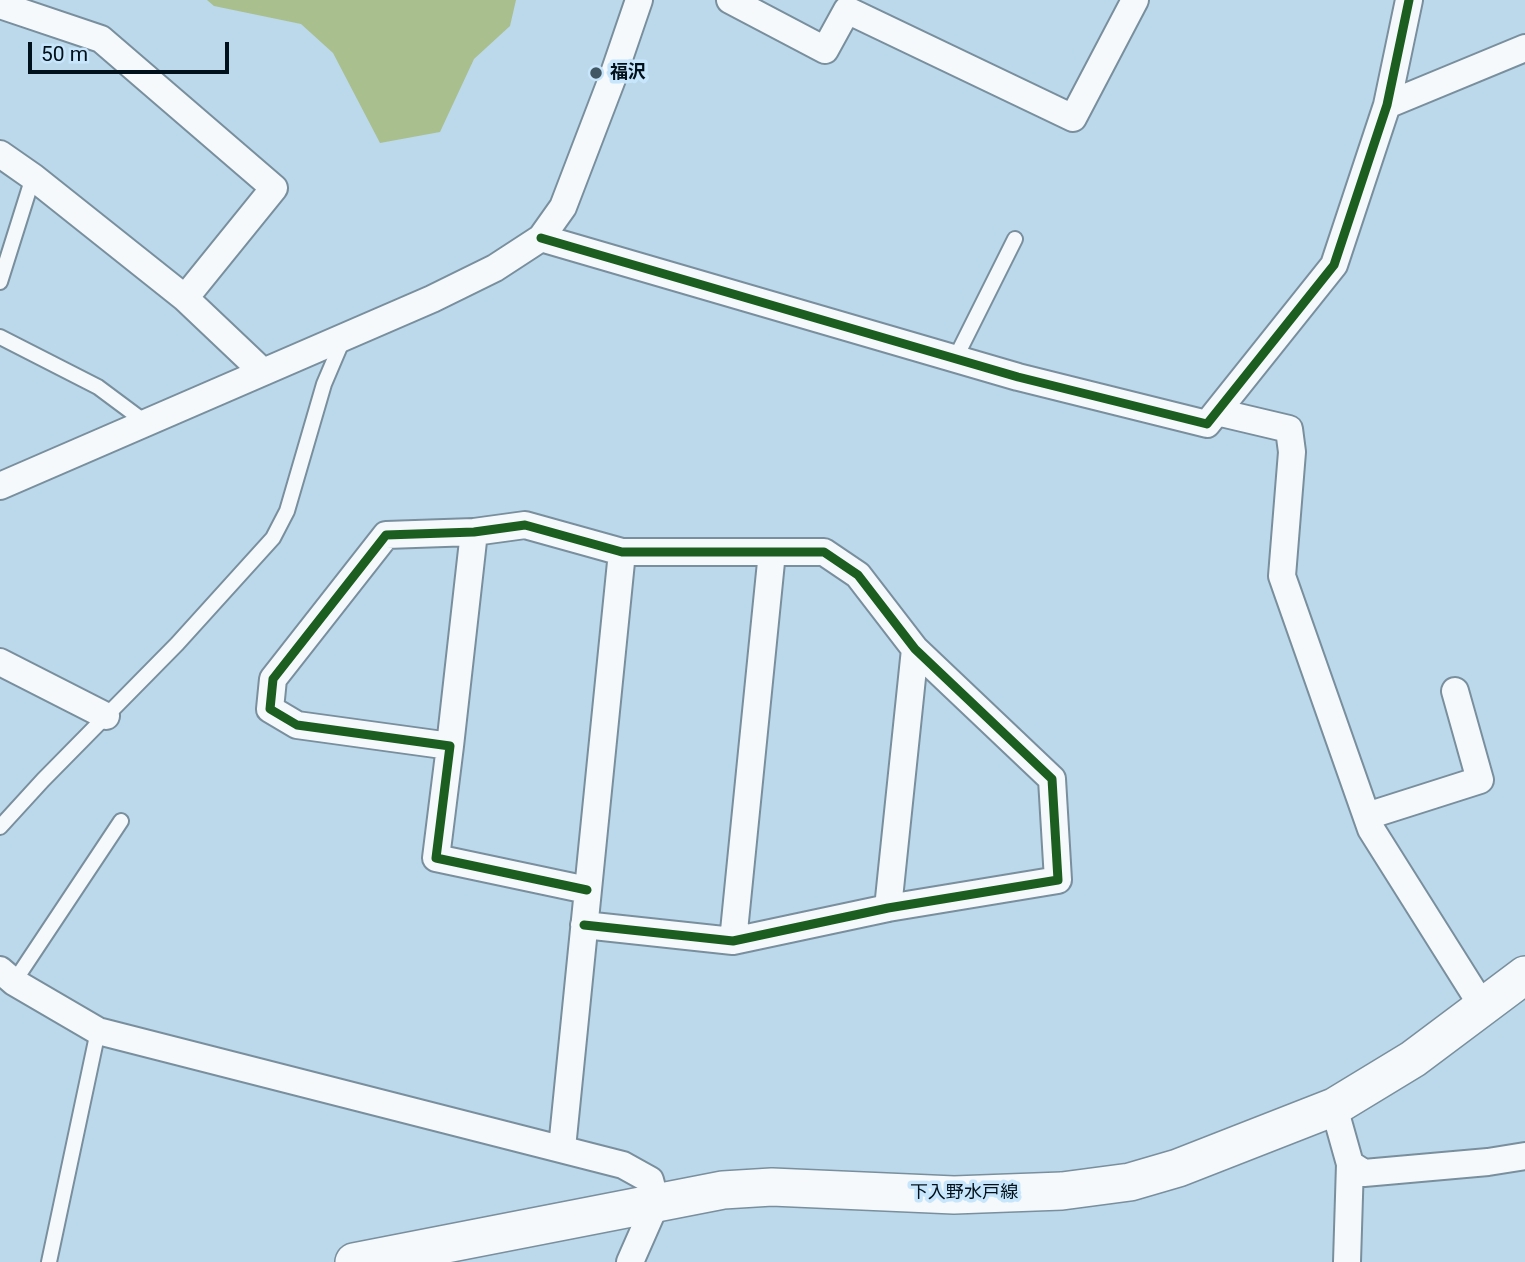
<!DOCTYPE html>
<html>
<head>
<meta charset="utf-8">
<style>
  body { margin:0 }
  #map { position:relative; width:1525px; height:1262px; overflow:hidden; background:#bcd8eb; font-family:Roboto,sans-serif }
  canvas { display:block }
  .scale { position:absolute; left:28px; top:42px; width:201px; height:32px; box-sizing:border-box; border:4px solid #00111c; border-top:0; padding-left:9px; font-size:21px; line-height:24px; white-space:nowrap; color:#00111c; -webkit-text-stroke:5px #c7e6fc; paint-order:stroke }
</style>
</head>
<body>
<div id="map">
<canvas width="1525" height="1262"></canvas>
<div class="scale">50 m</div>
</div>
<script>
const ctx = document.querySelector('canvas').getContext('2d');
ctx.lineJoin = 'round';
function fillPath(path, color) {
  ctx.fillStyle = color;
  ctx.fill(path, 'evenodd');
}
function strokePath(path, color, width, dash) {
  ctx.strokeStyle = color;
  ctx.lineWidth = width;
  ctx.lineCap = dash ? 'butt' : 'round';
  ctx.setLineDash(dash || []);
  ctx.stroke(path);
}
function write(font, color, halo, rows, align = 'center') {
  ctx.font = font + ' Roboto,"Noto Sans JP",sans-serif';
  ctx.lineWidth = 7;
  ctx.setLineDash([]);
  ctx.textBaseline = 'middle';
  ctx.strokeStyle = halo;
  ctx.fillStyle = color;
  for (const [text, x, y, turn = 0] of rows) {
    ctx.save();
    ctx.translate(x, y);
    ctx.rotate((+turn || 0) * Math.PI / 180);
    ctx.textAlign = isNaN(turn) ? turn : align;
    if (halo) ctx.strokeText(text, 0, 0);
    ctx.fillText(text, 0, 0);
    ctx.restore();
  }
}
fillPath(new Path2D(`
  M207 0H516L510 26 474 59 440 132 380 143 333 53 301 24 214 6Z`), '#a9bf8e');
const lane = new Path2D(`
  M0 282 33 177
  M0 337 98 387 145 422
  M955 359 1015 239
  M0 827 43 780 177 644 273 538 287 511 324 384 344 337
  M14 982 121 821
  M49 1262 98 1031`);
const street = new Path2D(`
  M730 0 825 50 847 10 1073 118 1135 0
  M0 5 101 39 274 188 185 298
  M1387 105 1525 48
  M0 154 33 177 185 298 262 371
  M541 238 1018 377 1207 424 1334 265 1387 105 1409 0
  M1217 412 1289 429 1292 452 1282 576 1371 829 1483 1007
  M0 486 432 299 495 268 541 238 563 207 612 79 639 0
  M0 662 106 716
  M450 746 474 532
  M1367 816 1480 780 1455 691
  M888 908 915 649
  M584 925 733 941 888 908 1058 880 1052 779 915 649 858 575 824 552H622L525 525 474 532 386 535 273 679 270 709 297 725 450 746 436 858 587 890
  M733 941 772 552
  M0 970 14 982 98 1031 623 1165 650 1180 656 1203 630 1262
  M1334 1107 1350 1164 1364 1173 1488 1162 1525 1156
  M562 1148 622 552
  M1347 1262 1350 1164`);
const secondary = new Path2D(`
  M354 1262 723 1190 772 1187 954 1195 1062 1191 1130 1182 1178 1168 1334 1107 1413 1059 1525 975`);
strokePath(lane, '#798f9d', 18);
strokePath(street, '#798f9d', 30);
strokePath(secondary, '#798f9d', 40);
strokePath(lane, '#f5f9fc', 14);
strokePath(street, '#f5f9fc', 26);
strokePath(secondary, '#f5f9fc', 37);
strokePath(new Path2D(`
  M541 238 1018 377 1207 424 1334 265 1387 105 1409 0
  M584 925 733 941 888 908 1058 880 1052 779 915 649 858 575 824 552H622L525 525 474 532 386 535 273 679 270 709 297 725 450 746 436 858 587 890`), '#1b5e20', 9);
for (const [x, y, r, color] of [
  [596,73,7,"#425764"]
]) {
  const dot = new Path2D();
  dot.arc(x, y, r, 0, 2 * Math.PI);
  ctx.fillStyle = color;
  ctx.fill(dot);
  strokePath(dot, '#c7e6fc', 2.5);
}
write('bold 18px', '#00111c', '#c7e6fc', [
  ["福沢",610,73]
], 'left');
write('18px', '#00111c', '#c7e6fc', [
  ["下入野水戸線",964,1193]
]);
</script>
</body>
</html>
